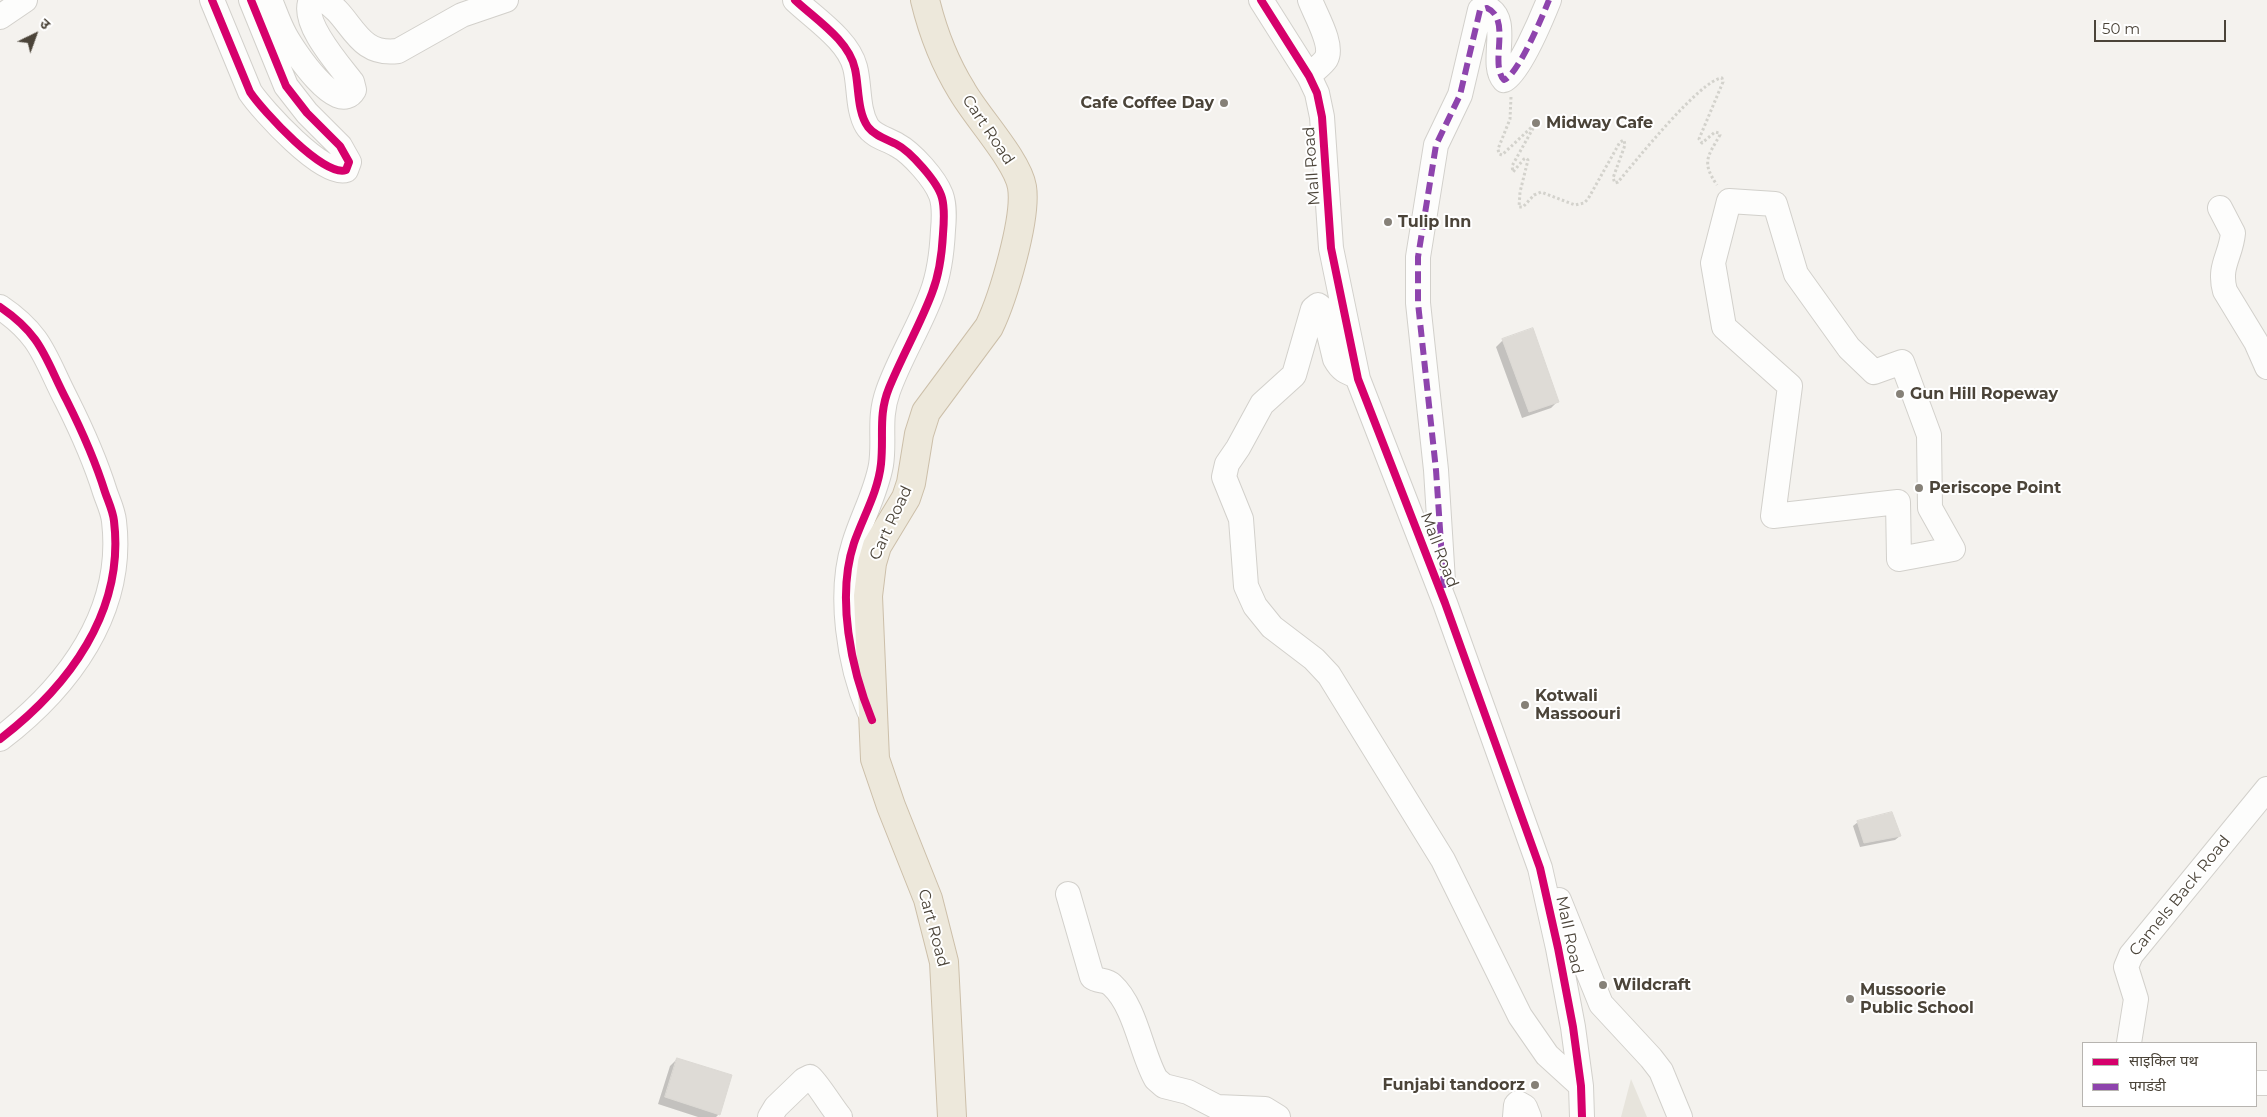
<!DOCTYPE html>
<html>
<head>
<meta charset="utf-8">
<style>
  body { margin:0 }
  #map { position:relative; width:2267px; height:1117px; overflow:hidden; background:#f4f2ee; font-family:Montserrat,"Noto Sans Devanagari",sans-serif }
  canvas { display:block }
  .legend { position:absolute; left:2082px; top:1042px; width:175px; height:65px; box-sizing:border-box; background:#fff; border:1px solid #b7b4b0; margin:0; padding:6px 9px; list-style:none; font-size:15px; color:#4b4439 }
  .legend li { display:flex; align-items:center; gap:10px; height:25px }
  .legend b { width:25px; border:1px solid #b7b4b0 }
  .north { position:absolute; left:10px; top:10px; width:50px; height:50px; -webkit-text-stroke:4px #fff; paint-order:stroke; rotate:42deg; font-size:14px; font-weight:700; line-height:20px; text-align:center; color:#4b4439 }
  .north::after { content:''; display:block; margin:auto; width:18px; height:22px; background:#4b4439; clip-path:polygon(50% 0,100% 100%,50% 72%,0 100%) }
  .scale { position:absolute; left:2094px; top:20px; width:132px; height:22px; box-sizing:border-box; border:2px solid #4b4439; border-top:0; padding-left:6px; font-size:15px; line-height:18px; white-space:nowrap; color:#4b4439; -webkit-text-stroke:4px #fff; paint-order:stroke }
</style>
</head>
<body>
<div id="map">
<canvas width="2267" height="1117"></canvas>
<ul class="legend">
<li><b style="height:6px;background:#d6006c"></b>साइकिल पथ</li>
<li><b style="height:6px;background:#8e44ad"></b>पगडंडी</li>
</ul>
<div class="north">उ</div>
<div class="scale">50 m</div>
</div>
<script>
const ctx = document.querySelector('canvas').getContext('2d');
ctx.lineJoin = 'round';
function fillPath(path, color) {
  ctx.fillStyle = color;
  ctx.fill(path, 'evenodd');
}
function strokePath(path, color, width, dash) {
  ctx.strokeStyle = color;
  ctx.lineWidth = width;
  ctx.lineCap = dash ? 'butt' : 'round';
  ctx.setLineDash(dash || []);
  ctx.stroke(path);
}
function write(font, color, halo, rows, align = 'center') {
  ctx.font = font + ' Montserrat,sans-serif';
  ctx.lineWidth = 4;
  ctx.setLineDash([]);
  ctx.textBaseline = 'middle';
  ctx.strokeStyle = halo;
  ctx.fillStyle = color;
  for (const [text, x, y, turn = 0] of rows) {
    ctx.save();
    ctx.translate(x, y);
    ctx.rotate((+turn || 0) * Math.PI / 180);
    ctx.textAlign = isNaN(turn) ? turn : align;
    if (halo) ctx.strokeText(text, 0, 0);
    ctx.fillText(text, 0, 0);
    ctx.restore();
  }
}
fillPath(new Path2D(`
  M1631 1079 1647 1117H1621Z`), '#e7e4dc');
fillPath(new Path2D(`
  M1503 340 1558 401 1551 408 1522 418 1496 347Z
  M1858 822 1900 836 1895 840 1860 847 1853 826Z
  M677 1059 719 1114 716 1117H698L658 1104 670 1066Z`), '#0003');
const building = new Path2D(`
  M1533 328 1559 402 1529 412 1502 339Z
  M1892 812 1901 836 1864 843 1857 821Z
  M677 1058 732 1075 720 1115 665 1097Z`);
fillPath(building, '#dedbd6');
strokePath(building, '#dcd9d4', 1);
const minor = new Path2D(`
  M212 0 250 92C262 110 324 178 346 170L349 162 340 146 307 113 286 86 251 0
  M270 0C275 12 279 24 285 35 293 50 338 118 354 90L352 82C339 65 300 22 311 0
  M323 0C352 15 355 57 398 51L462 15 506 0
  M795 0C815 19 848 40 855 67 860 86 857 109 867 126 873 136 887 139 897 145 912 153 935 179 941 195 945 206 944 219 943 230 942 251 939 274 932 293 920 326 900 357 888 391 878 419 885 439 881 465 876 493 862 517 854 544 838 594 849 664 869 711
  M1261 0 1309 76 1317 93 1322 117 1331 248 1358 379 1445 603 1540 868 1558 948 1573 1027 1581 1086 1582 1117
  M0 17 25 0
  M1309 76C1314 70 1322 65 1326 59 1334 45 1315 14 1310 0
  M1729 201 1775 204 1796 274 1849 348 1874 372 1902 362 1929 435 1930 508 1953 549 1899 559 1898 502 1773 516 1790 386 1724 327 1713 263Z
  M2220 208 2233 233C2231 256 2218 266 2225 291L2256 342 2267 367
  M0 307C43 336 45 359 67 401 82 431 95 460 105 492 108 501 113 511 114 521 125 612 68 687 0 739
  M1357 376C1346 372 1341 370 1335 359L1323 309 1318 305 1313 309 1294 375 1262 404 1238 448 1227 464 1224 477 1241 519 1246 586 1255 606 1272 627 1314 659 1329 675 1443 860 1520 1016 1547 1055 1581 1086
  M1443 581 1436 470 1418 303V257L1436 145 1460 95 1480 10 1487 8C1512 19 1489 64 1504 80 1518 75 1543 15 1549 0
  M1068 894 1092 977C1098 982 1106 979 1112 985 1136 1007 1141 1053 1156 1079L1164 1086 1188 1092 1217 1107 1265 1109 1278 1117
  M1559 900 1601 1004 1651 1058 1661 1071 1680 1117
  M2129 1043 2136 999 2126 967 2131 955 2267 789
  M2256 1083H2267
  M770 1117 776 1107 804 1080 810 1077C816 1081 833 1109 840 1117
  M1515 1117 1516 1105 1518 1103 1525 1107 1529 1117`);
const highway = new Path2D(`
  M925 0C933 33 944 62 962 91 976 116 1018 161 1022 187 1027 218 1003 298 989 327L926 412 919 434 911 483 906 498 877 546 872 563 868 596 875 759 891 806 928 899 944 962 952 1117`);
strokePath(minor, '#d2d0cb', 26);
strokePath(highway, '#ccbfa9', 30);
strokePath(new Path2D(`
  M1511 97 1510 119 1498 149 1499 154 1502 155 1536 123 1512 166 1513 172 1524 159 1526 158 1528 160 1520 192 1519 207H1523L1534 195 1541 192 1575 205 1584 203 1588 199 1620 142 1624 140 1625 145 1613 178 1615 183 1618 182C1634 163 1701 79 1722 78L1723 82 1699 139 1702 143 1715 132 1719 133 1720 135C1708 156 1701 162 1717 185`), '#d3d2cc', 3, [2.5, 2.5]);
strokePath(minor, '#fdfdfc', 24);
strokePath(highway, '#ede8db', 28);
strokePath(new Path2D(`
  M1444 588 1436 470 1418 303V257L1436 145 1460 95 1480 10 1487 8C1512 19 1489 64 1504 80 1518 75 1543 15 1549 0`), '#8e44ad', 6, [12, 6]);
strokePath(new Path2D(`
  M212 0 250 92C262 110 324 178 346 170L349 162 340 146 307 113 286 86 251 0
  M795 0C815 19 849 40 855 69 859 86 857 112 868 127 875 136 886 139 896 144 910 151 938 182 942 198 945 209 944 222 943 234 942 253 939 275 932 293 920 325 902 356 889 388 878 415 884 436 881 464 878 492 863 517 854 543 836 597 851 669 872 720
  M1261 0 1309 76 1317 93 1322 117 1331 248 1358 379 1445 603 1540 868 1558 948 1573 1027 1581 1086 1582 1117
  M0 307C43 336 45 359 67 401 82 431 95 460 105 492 108 501 113 511 114 521 125 612 68 687 0 739`), '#d6006c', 8);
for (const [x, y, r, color] of [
  [1224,103,5,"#868178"],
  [1536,123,5,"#868178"],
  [1388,222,5,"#868178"],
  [1900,394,5,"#868178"],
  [1919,488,5,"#868178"],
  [1525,705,5,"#868178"],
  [1603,985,5,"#868178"],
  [1850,999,5,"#868178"],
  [1535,1085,5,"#868178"]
]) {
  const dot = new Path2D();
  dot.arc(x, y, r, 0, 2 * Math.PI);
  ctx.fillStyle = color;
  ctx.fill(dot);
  strokePath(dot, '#fff', 2);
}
write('bold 16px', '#4b4439', '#fff', [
  ["Cafe Coffee Day",1214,103,"right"],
  ["Midway Cafe",1546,123],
  ["Tulip Inn",1398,222],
  ["Gun Hill Ropeway",1910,394],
  ["Periscope Point",1929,488],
  ["Kotwali",1535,696],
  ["Massoouri",1535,714],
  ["Wildcraft",1613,985],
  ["Mussoorie",1860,990],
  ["Public School",1860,1008],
  ["Funjabi tandoorz",1525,1085,"right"]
], 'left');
write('16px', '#4b4439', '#fff', [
  ["Cart Road",988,130,56],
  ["Mall Road",1312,166,-94],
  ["Cart Road",891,523,-65],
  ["Mall Road",1439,550,69],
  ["Camels Back Road",2180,896,-51],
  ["Cart Road",933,928,75],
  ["Mall Road",1569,935,78]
]);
</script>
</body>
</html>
